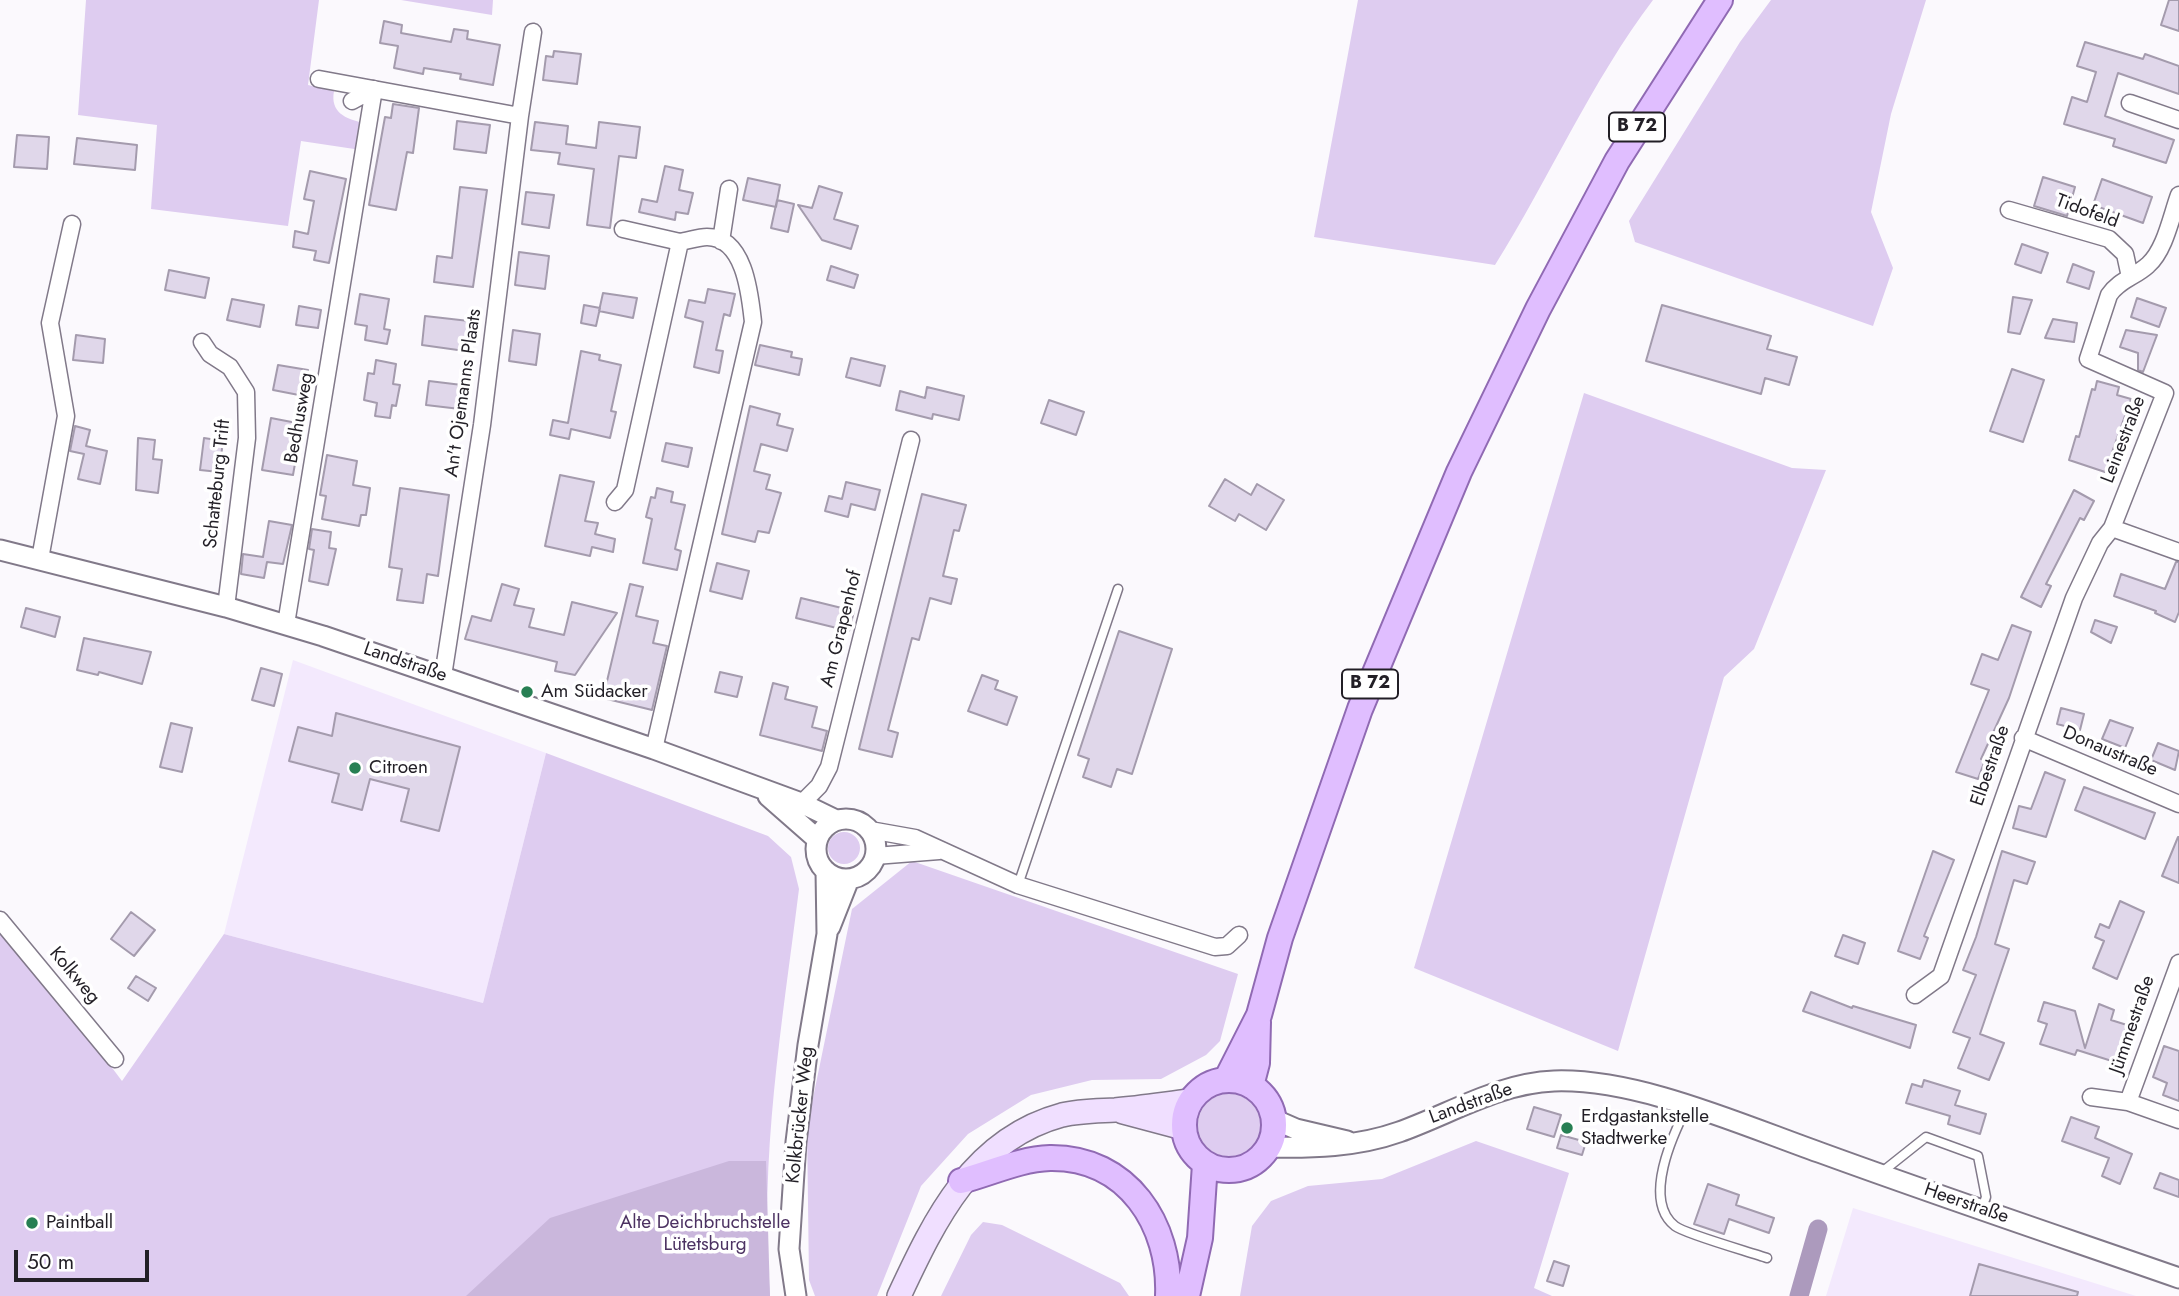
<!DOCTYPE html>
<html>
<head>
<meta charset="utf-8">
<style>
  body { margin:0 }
  #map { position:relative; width:2179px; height:1296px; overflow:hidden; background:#fbf9fd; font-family:Jost,sans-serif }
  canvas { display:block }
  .scale { position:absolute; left:14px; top:1250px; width:135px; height:32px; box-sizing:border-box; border:4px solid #221f26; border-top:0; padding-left:9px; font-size:21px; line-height:24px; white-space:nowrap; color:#221f26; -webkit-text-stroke:5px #fff; paint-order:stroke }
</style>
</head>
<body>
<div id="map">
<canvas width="2179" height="1296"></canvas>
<div class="scale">50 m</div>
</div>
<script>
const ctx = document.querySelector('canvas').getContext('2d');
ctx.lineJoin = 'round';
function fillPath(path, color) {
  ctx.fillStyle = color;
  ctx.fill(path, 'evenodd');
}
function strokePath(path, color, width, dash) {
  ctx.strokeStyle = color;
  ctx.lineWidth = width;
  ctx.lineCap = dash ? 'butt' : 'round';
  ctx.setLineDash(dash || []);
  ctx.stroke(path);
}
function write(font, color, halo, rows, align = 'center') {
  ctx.font = font + ' Jost,sans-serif';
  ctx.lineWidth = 7;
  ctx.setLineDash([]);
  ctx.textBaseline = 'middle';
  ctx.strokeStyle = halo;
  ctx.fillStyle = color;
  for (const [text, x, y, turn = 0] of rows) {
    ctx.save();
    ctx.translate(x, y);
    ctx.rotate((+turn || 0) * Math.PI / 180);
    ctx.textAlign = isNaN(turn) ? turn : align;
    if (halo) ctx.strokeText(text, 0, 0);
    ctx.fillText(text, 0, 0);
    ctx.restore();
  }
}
fillPath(new Path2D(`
  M293 660 546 753 483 1003 224 934Z
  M1853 1208 2136 1296H1826Z`), '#f3e9fd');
fillPath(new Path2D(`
  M86 0H319L308 85 334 91C330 112 345 119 364 123L361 150 301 141 288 226 151 209 157 125 78 115Z
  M401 0H493L492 15Z
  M1358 0H1653C1591 82 1550 177 1495 265L1314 237Z
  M1771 0H1926L1891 114 1871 212 1893 268 1873 326 1635 242 1629 221 1740 42Z
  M1584 393 1792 468 1826 470 1754 649 1724 677 1618 1051 1414 968Z
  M546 753 768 836 791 857 799 889C782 1025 759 1158 770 1296H0V919L122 1081 224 934 483 1003Z
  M828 848a16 16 0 1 1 32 0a16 16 0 1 1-32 0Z
  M912 861 1238 974 1220 1041 1206 1055 1161 1079 1092 1080 1031 1095 968 1134 921 1186 877 1296H815L809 1280 807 1127 852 909Z
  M1198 1125a32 32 0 1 1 64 0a32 32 0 1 1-64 0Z
  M1476 1141 1569 1173 1534 1288 1552 1296H1240L1252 1226 1271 1201 1308 1186 1382 1179Z
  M983 1222 1002 1225 1120 1283 1129 1296H941L971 1235Z`), '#deccf0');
fillPath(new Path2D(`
  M729 1161H766L770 1296H466L550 1218Z`), '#cab7dc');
strokePath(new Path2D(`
  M1799 1296 1818 1229`), '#ac9abd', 19);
const building = new Path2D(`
  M2169 0H2179V31L2161 25Z
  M384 21 402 25 401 33 451 42 454 29 468 31 467 39 500 45 493 85 460 79 461 74 424 68 423 74 394 68 398 46 380 43Z
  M2085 42 2143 59 2145 54 2179 66V94L2118 73 2105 116 2174 140 2166 163 2113 146 2115 139 2064 124 2072 97 2087 102 2096 72 2077 66Z
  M554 51 581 54 577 84 543 80 546 56 553 57Z
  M393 104 419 108 413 153 407 152 396 210 369 205 385 117 391 118Z
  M457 121 490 125 486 153 454 149Z
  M535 122 568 126 566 144 596 148 599 122 640 127 636 158 619 156 610 228 587 225 594 169 558 164 560 153 531 150Z
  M17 135 49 137 47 169 14 167Z
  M77 138 137 145 135 170 74 164Z
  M665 166 683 170 679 190 693 193 688 214 676 212 675 220 639 212 642 199 657 202Z
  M310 171 346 179 329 263 314 260 316 251 293 247 295 231 308 234 314 201 304 199Z
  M2043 177 2075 187 2067 216 2034 206Z
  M748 178 780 185 776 207 743 200Z
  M2102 179 2152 197 2143 223 2093 205Z
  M819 186 842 193 834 219 858 226 851 249 822 240 798 205 812 208Z
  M460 187 487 190 473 287 434 282 437 256 452 258Z
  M526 192 554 195 549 228 522 224Z
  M777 200 794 204 788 232 771 228Z
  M2022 244 2048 253 2041 273 2015 264Z
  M519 252 549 256 545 289 515 285Z
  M2073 264 2094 272 2089 289 2067 282Z
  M831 266 858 275 854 288 827 280Z
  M169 270 209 278 205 298 165 290Z
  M708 289 735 294 730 316 724 314 716 350 723 351 719 373 694 367 703 322 685 317 689 300 705 303Z
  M603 293 637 298 633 318 599 311Z
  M360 294 389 299 384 329 390 330 387 344 365 340 367 326 355 324Z
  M2013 297 2032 300 2020 334 2008 332Z
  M2137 298 2166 308 2159 327 2131 317Z
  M232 299 264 305 260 327 227 320Z
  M584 305 600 308 596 326 581 323Z
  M1662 305 1771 336 1767 349 1797 357 1789 385 1765 378 1761 394 1646 361Z
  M299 306 321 310 318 328 296 325Z
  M425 316 469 321 465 351 422 345Z
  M2053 319 2077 323 2074 342 2045 338Z
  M513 330 540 334 536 365 509 361Z
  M2126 330 2157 335 2143 372 2138 370V353L2120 347Z
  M76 335 105 339 103 363 73 360Z
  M760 345 792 352 791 357 802 359 799 375 755 365Z
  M581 351 600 355 599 360 621 365 611 411 616 412 610 438 571 429 569 439 550 435 553 420 568 423Z
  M851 358 885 366 880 386 846 377Z
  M376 360 396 364 393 384 400 385 396 406 392 405 390 418 375 416 377 403 364 400 368 373 374 374Z
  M278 365 308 370 304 396 273 390Z
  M2012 369 2044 380 2023 442 1990 431Z
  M429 381 462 385 460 409 426 405Z
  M2097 381 2119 387 2117 395 2131 399 2105 472 2069 460 2076 436 2079 437 2092 389 2095 390Z
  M927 387 964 396 959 420 933 414 932 419 896 410 900 391 925 398Z
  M1049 400 1084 412 1076 435 1041 423Z
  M750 406 780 414 777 425 793 429 787 451 761 444 754 471 770 475 766 489 781 493 769 533 758 531 755 542 722 534Z
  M271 418 302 424 293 475 262 470Z
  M75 426 90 430 86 446 107 451 100 484 78 479 84 454 70 451Z
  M138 438 155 440 153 459 162 460 158 493 136 490Z
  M204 438 223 441 219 472 200 470Z
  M666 443 692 448 688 467 662 461Z
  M327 455 357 461 353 485 370 488 366 515H361L359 526 322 519 326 496 320 495Z
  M560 475 594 482 585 521 598 523 595 534 615 539 613 552 592 547 590 556 545 546Z
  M1225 479 1251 495 1257 484 1284 500 1266 530 1239 514 1235 521 1209 506Z
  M846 482 880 490 875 510 851 504 848 517 825 511 829 496 842 499Z
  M400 488 449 495 438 576 427 574 423 603 397 600 402 569 389 567Z
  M657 488 673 492 671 502 685 505 675 549 681 551 677 570 643 563 652 519 646 517 651 497 655 498Z
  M2074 490 2094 501 2084 520 2080 518 2046 584 2051 586 2041 607 2021 597Z
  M922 494 966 505 959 531 954 530 943 576 957 579 951 604 930 598 919 640 912 638 888 730 898 733 892 757 859 749Z
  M269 521 292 525 283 564 267 562 264 578 241 574 243 554 263 557Z
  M312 529 331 532 329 548 336 549 328 585 309 581 314 550 309 549Z
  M2176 562H2179V612L2175 622 2155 613 2156 611 2114 596 2121 574 2165 589Z
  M717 563 749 571 742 599 710 591Z
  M502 584 519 589 514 605 534 609 529 627 564 635 572 602 617 613 575 675 555 671 557 662 465 639 472 616 491 621Z
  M630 584 643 587 636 616 658 621 653 643 667 646 652 710 603 698Z
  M801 598 854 611 849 631 796 618Z
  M26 608 60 617 55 637 21 627Z
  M2095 620 2117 627 2111 643 2091 632Z
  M2012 625 2031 632 2009 698 1981 759 1985 760 1978 779 1956 772 1989 690 1971 684 1982 654 1998 660Z
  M1119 631 1172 649 1132 774 1117 769 1111 787 1083 777 1089 759 1078 755Z
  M84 638 151 652 142 684 99 672 98 675 77 670Z
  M261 668 282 674 274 706 252 700Z
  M720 672 742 677 737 697 715 692Z
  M982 675 998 681 995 689 1017 697 1007 725 968 711Z
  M773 683 788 687 785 699 817 707 812 727 827 731 822 751 760 735Z
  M2061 708 2084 714 2080 730 2057 724Z
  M336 713 460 747 439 831 401 821 409 789 370 779 362 810 332 802 339 774 289 761 298 727 332 736Z
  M2110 720 2133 728 2125 748 2102 739Z
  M171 723 192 728 182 772 160 767Z
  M2158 743 2179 751 2175 770 2151 760Z
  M2045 772 2065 780 2046 837 2013 828 2019 806 2031 809Z
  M2084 787 2155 813 2145 839 2075 810Z
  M2178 837H2179V883L2162 876Z
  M1933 851 1954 860 1924 936 1928 938 1920 959 1898 951Z
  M2002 851 2035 862 2027 884 2014 880 1995 944 2009 949 1980 1034 2004 1043 1989 1080 1958 1068 1970 1038 1953 1032 1976 975 1963 970 1976 937Z
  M2120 901 2144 912 2117 979 2093 968 2104 941 2095 937 2100 924 2109 928Z
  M131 912 155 930 134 956 111 939Z
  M1843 935 1865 943 1858 964 1835 956Z
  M136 976 156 988 148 1001 128 988Z
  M1811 992 1852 1008 1853 1006 1916 1025 1910 1048 1803 1011Z
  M2044 1002 2075 1011 2085 1048 2099 1004 2114 1010 2111 1020 2127 1025 2115 1062 2077 1050 2075 1055 2040 1044 2047 1024 2038 1021Z
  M2164 1046 2179 1051V1101L2163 1095 2167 1083 2153 1077Z
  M1924 1080 1960 1091 1955 1105 1986 1114 1980 1134 1948 1124 1950 1116 1906 1103 1912 1084 1922 1087Z
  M1534 1107 1561 1115 1554 1137 1527 1129Z
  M2071 1117 2099 1127 2095 1138 2132 1154 2120 1184 2102 1176 2109 1158 2062 1141Z
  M1561 1135 1586 1142 1582 1155 1557 1148Z
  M2160 1173 2179 1180V1197L2154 1188Z
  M1708 1184 1739 1195 1736 1205 1774 1218 1769 1233 1729 1219 1724 1234 1694 1224Z
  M1554 1261 1569 1266 1563 1286 1547 1281Z
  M1979 1264 2078 1292 2077 1296H1970Z`);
fillPath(building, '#e0d7ea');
strokePath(building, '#a49bad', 2);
const service = new Path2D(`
  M1018 885 1118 589
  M1688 1105C1673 1134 1642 1200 1675 1226 1685 1234 1750 1252 1767 1258
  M1882 1172 1926 1137 1978 1156 1986 1197 1982 1208`);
const minor = new Path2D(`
  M319 79 520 116
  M2130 103 2179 120
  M2009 210 2109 239 2125 254 2130 277
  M623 229 680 242
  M721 241 729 189
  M202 342 210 354 230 367 246 392 247 438 226 607
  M615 502 625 490 680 242C688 241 698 237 707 237 745 237 750 295 753 322L654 749
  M2112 528 2165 393 2088 359 2109 295C2119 280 2135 277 2148 265 2165 250 2171 217 2179 195
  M40 559 66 416 50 323 72 224
  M286 624 374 89 352 101
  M443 676 482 425 520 116 533 32
  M2023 738 2179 804
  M795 810 819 786 829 767 911 440
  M870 830 915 838 1018 885 1215 947 1227 946 1239 935
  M875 856 939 851
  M0 920 115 1059
  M1915 995 1941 976 2074 598 2100 543 2112 528 2179 552
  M2091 1097 2128 1102 2179 1120
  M2128 1102 2179 963`);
const tertiary = new Path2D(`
  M0 550 226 607 323 636 654 749 801 803 836 820
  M768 796 817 839
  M816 849a30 30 0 1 1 60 0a30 30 0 1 1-60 0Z
  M830 927 849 879
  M1273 1119 1296 1129 1347 1141
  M1268 1147C1312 1148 1357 1147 1399 1132 1450 1114 1499 1083 1554 1081 1638 1078 1744 1126 1824 1154 1942 1197 2061 1237 2179 1278
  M796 1296 789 1249 796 1142 808 1045 827 934 826 871`);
const secondary = new Path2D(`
  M1123 1112 1183 1128
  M899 1296C935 1219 973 1139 1062 1115 1079 1111 1097 1111 1115 1110 1140 1108 1165 1104 1190 1101`);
const primary = new Path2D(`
  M1226 1080 1259 1015 1280 938 1360 709 1459 472 1538 309 1617 161 1720 0
  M1184 1125a45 45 0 1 1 90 0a45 45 0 1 1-90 0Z
  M1251 1086 1257 1063 1258 1022
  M961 1181C991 1173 1020 1159 1050 1158 1128 1157 1171 1225 1168 1296
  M1187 1296 1200 1238 1205 1164`);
strokePath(service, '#817989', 11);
strokePath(minor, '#817989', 19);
strokePath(tertiary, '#817989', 23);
strokePath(secondary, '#817989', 26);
strokePath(primary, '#906ab3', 28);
strokePath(service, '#fff', 8);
strokePath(minor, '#fff', 16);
strokePath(tertiary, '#fff', 19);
strokePath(secondary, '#f0dfff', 23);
strokePath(primary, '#e0beff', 24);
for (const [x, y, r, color] of [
  [527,692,7,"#277f53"],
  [355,768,7,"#277f53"],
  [1567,1128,7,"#277f53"],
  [32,1223,7,"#277f53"]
]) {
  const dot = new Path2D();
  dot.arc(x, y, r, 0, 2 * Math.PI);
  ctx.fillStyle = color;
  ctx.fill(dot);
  strokePath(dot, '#fff', 2.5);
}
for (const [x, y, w] of [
  [1637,127,56],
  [1370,684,56]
]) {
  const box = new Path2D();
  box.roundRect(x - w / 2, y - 14.5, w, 29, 5);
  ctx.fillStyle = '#fff';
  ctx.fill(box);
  strokePath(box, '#221f26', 2);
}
write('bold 18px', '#221f26', null, [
  ["B 72",1637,127],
  ["B 72",1370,684]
]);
write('19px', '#221f26', '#fff', [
  ["Tidofeld",2087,212,20],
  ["An't Ojemanns Plaats",464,393,-82],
  ["Bedhusweg",300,418,-80],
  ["Leinestraße",2124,440,-69],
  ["Schatteburg Trift",218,484,-84],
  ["Am Grapenhof",842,629,-76],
  ["Landstraße",405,663,19],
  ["Donaustraße",2110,752,23],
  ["Elbestraße",1991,766,-71],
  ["Kolkweg",74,976,50],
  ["Jümmestraße",2133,1025,-71],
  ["Landstraße",1471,1104,-20],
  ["Kolkbrücker Weg",801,1115,-84],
  ["Heerstraße",1966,1204,19]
]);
write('19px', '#221f26', '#fff', [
  ["Am Südacker",541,692],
  ["Citroen",369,768],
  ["Erdgastankstelle",1581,1117],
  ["Stadtwerke",1581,1139],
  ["Paintball",46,1223]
], 'left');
write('19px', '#4c3262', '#fff', [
  ["Alte Deichbruchstelle",705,1223],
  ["Lütetsburg",705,1245]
]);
</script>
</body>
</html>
